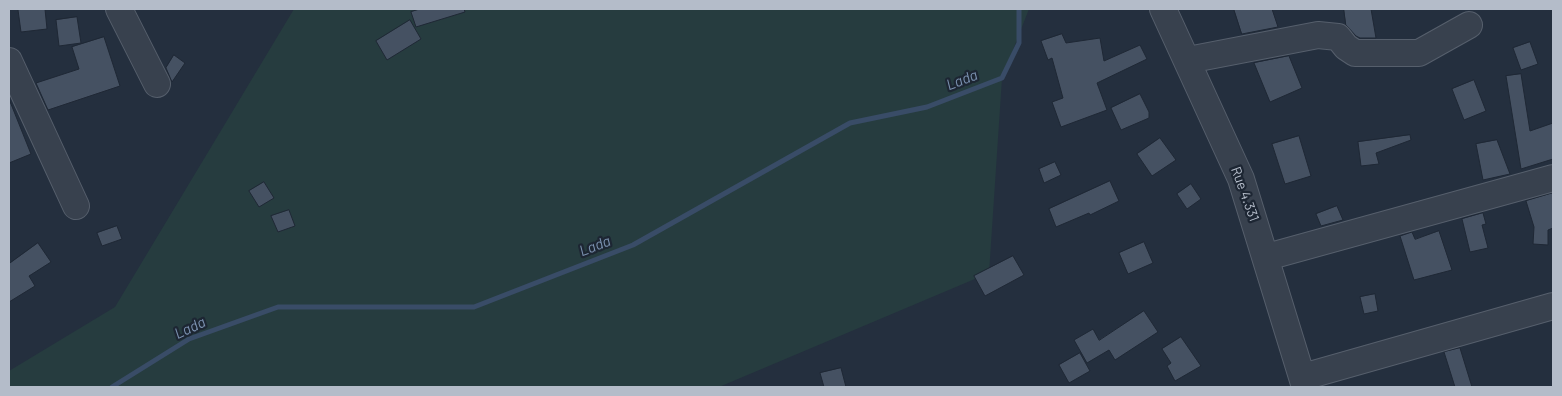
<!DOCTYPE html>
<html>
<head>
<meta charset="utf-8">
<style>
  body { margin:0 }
  #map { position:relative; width:1562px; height:396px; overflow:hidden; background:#242f3e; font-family:Barlow,sans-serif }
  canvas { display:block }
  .frame { position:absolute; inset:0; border:10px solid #b4bcc9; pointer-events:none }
</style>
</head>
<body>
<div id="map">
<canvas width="1562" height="396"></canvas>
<div class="frame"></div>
</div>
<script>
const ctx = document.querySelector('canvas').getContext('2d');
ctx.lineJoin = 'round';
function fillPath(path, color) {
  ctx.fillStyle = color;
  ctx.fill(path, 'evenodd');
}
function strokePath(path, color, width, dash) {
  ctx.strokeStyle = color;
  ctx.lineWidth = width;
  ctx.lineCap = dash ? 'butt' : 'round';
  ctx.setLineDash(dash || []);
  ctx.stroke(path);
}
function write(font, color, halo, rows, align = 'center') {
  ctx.font = font + ' Barlow,sans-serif';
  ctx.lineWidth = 4.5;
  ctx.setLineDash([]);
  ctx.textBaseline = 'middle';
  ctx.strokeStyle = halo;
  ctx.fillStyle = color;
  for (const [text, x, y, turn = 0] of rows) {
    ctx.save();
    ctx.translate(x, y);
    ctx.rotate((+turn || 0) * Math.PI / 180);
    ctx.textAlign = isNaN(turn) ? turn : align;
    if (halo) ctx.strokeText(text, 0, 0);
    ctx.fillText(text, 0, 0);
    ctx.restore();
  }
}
fillPath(new Path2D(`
  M294 9H1029L1002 78 989 273 719 387H9V371L115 307Z`), '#263c3f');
strokePath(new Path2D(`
  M112 387 189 339 278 307H474L633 245 850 123 927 107 1002 78 1019 43V9`), '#394c67', 5);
const building = new Path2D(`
  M45 9 47 29 21 32 18 10Z
  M420 9H464L465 12 416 27 411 12Z
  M1234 9H1272L1278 27 1242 34Z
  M1344 9H1371L1376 38H1360L1356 36 1346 25Z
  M77 17 81 43 59 46 56 20Z
  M410 20 421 39 387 60 376 41Z
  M1062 34 1066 43 1100 38 1104 61 1140 45 1147 59 1097 83 1107 110 1061 127 1052 102 1063 98 1052 58 1048 60 1041 41Z
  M104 37 120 86 48 110 36 83 79 69 72 47Z
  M1530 42 1538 64 1521 70 1513 48Z
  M174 55 185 63 172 82 166 68Z
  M1289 56 1302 88 1270 102 1254 63Z
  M1521 74 1530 131 1553 123V159L1521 169 1506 76Z
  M1474 80 1486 111 1464 120 1452 89Z
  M1140 94 1149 112V118L1121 130 1111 108Z
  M9 99 31 154 9 163Z
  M1410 135 1411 140 1376 153 1379 164 1361 166 1358 142Z
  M1299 136 1311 176 1285 184 1272 144Z
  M1160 138 1176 160 1152 176 1137 154Z
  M1497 140 1510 174 1483 180 1476 144Z
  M1055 162 1061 175 1044 183 1039 169Z
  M1110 181 1119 201 1090 215 1089 213 1056 227 1049 209Z
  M264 182 274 198 259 207 249 191Z
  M1191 184 1201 199 1187 209 1177 194Z
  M1553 193V228L1548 230V245L1533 244 1534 227 1526 201Z
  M1337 206 1343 220 1321 226 1316 214Z
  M289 210 295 226 278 232 271 216Z
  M1483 213 1486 224 1482 225 1488 248 1470 252 1462 219Z
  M117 226 122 239 102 246 97 233Z
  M1439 231 1452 270 1414 280 1400 236 1412 232 1415 239Z
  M1144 242 1153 263 1128 274 1119 253Z
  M38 243 51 262 29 276 35 286 9 302V264Z
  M1013 256 1024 275 985 296 974 276Z
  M1375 294 1378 311 1364 314 1360 297Z
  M1144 311 1158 332 1115 360 1109 350 1087 363 1074 340 1093 329 1099 340Z
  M1181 337 1201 366 1175 381 1167 366 1171 363 1162 349Z
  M1460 348 1472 387H1455L1444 352Z
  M1080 353 1090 371 1069 383 1059 365Z
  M841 368 846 387H824L820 373Z`);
fillPath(building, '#455162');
strokePath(building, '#1f2835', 1);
const minor = new Path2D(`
  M119 9 157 84
  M1163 9 1241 179 1305 387
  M1188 60 1318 35 1338 37 1346 47 1355 53H1419L1469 25
  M9 61 76 206
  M1267 257 1553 178
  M1303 377 1553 306`);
strokePath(minor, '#565f6c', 28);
strokePath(minor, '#38414e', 26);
write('14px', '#b4bcc9', '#1d2633', [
  ["Rue 4.331",1245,194,70]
]);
write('italic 15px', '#7c92b1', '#1d2633', [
  ["Lada",962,80,-21],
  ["Lada",595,246,-21],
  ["Lada",190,328,-25]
]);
</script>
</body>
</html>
